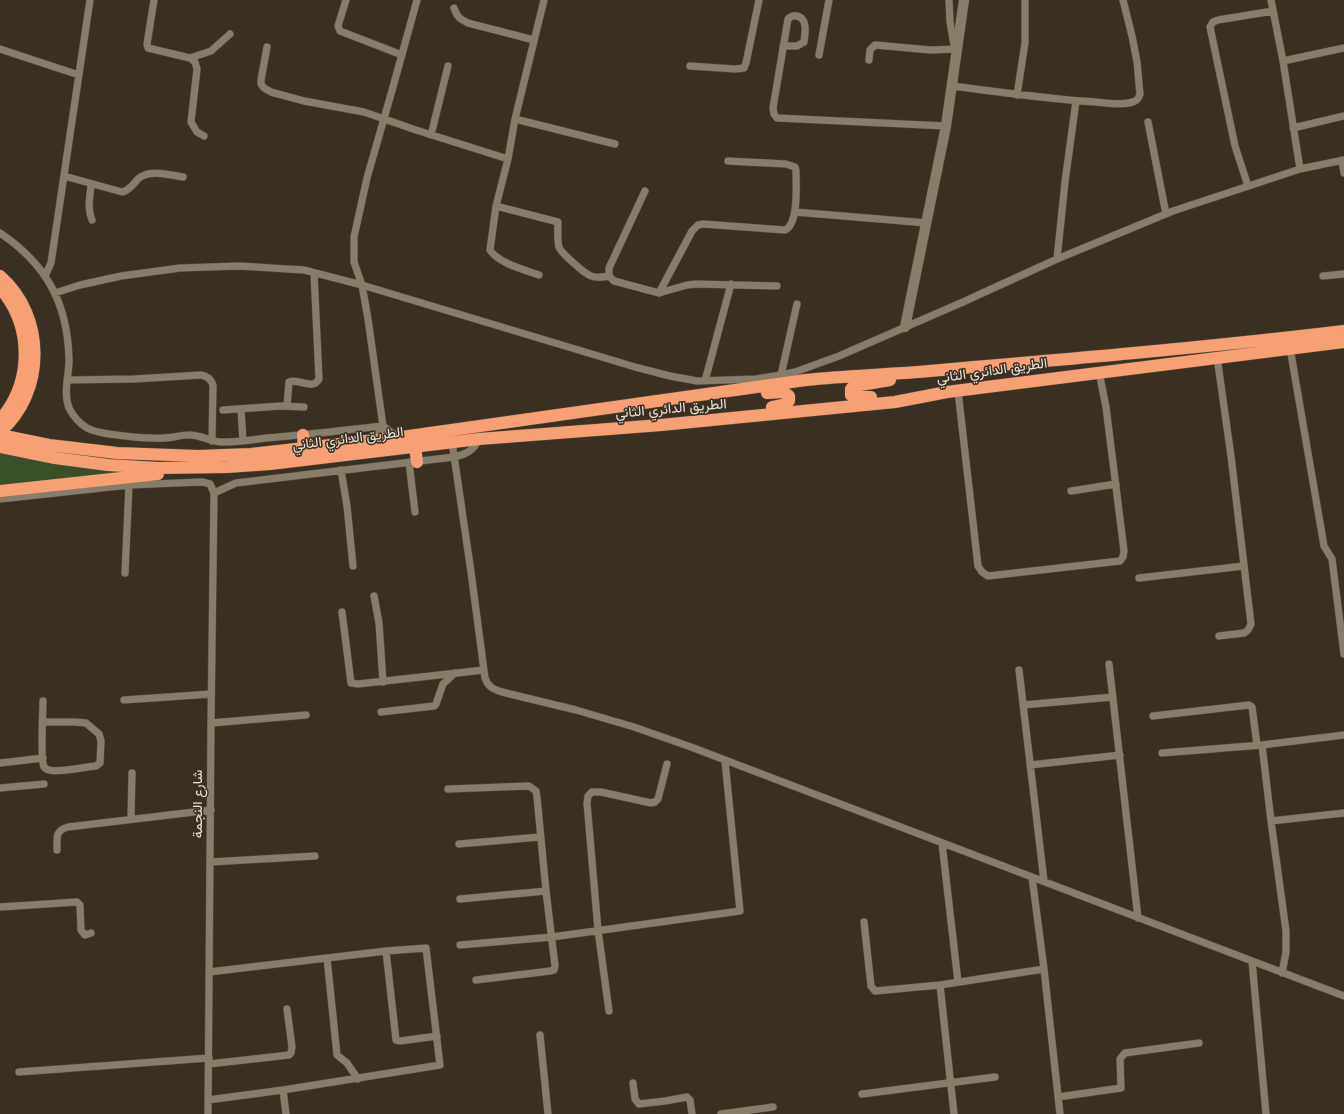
<!DOCTYPE html>
<html>
<head>
<meta charset="utf-8">
<style>
  body { margin:0 }
  canvas { display:block; background:#3a3021 }
</style>
</head>
<body>
<canvas width="1344" height="1114"></canvas>
<script>
const ctx = document.querySelector('canvas').getContext('2d');
ctx.lineJoin = 'round';
function fillPath(path, color) {
  ctx.fillStyle = color;
  ctx.fill(path, 'evenodd');
}
function strokePath(path, color, width, dash) {
  ctx.strokeStyle = color;
  ctx.lineWidth = width;
  ctx.lineCap = dash ? 'butt' : 'round';
  ctx.setLineDash(dash || []);
  ctx.stroke(path);
}
function write(font, color, halo, rows, align = 'center') {
  ctx.font = font + ' Lora,Vazirmatn,serif';
  ctx.lineWidth = 3;
  ctx.setLineDash([]);
  ctx.textBaseline = 'middle';
  ctx.strokeStyle = halo;
  ctx.fillStyle = color;
  for (const [text, x, y, turn = 0] of rows) {
    ctx.save();
    ctx.translate(x, y);
    ctx.rotate((+turn || 0) * Math.PI / 180);
    ctx.textAlign = isNaN(turn) ? turn : align;
    if (halo) ctx.strokeText(text, 0, 0);
    ctx.fillText(text, 0, 0);
    ctx.restore();
  }
}
fillPath(new Path2D(`
  M1 453 123 472 0 488V454Z`), '#365128');
const street = new Path2D(`
  M154 0 147 44 148 48 190 58 211 51 230 34
  M346 0 338 26 340 31 402 55
  M949 0 950 22 955 51
  M1271 0 1283 61 1300 169
  M454 8C457 17 460 19 468 23L534 40
  M783 46H797L804 42C805 34 808 18 797 16 793 15 790 17 788 19L773 108 774 114 777 118 946 126
  M267 47 261 80V84L264 88 271 92 304 101 364 112 416 130 508 159
  M0 49 79 75
  M819 55 829 0
  M190 58 195 62 197 69 191 122 197 132 204 136
  M869 60 870 50 875 45 931 50 955 49
  M1283 61 1344 48
  M690 66 735 69 744 68 746 63 759 0
  M952 86C1000 92 1048 99 1096 102 1106 103 1125 106 1135 101 1138 100 1139 97 1140 94L1137 62 1132 36 1123 0
  M1017 95 1025 43V0
  M515 119 615 144
  M1148 122 1166 214
  M1293 128 1344 116
  M431 135 448 66
  M1342 160 1344 173
  M64 176 122 192C129 191 134 183 139 178 150 169 170 175 183 177
  M91 185C90 197 87 208 92 220
  M1248 186 1235 146 1210 27 1213 22 1218 20 1273 11
  M645 191 609 268V276L614 281 659 293 687 285 696 284 777 286
  M496 206 558 222C558 229 557 240 559 247 560 252 585 274 591 276 596 278 604 277 609 276
  M795 212 927 223
  M0 233C46 264 68 303 69 360 69 376 63 392 69 408 73 416 79 423 87 428 100 435 148 439 164 438 172 438 180 435 188 435 201 434 211 443 224 442 238 442 252 440 266 438 305 435 344 430 383 426L392 433 399 436
  M1057 259 1065 182 1076 101
  M539 275C525 270 498 263 490 250L496 206 508 159 515 119 544 0
  M45 276 51 263 90 0
  M1323 276 1344 274
  M55 293 80 285 121 276 180 268 239 266 304 270 362 285 635 367 670 376 697 381 756 379 781 375 795 372 839 356 963 302 1057 259 1173 211 1300 169 1344 160
  M659 293 692 231 698 225 703 224 785 230C799 224 796 184 796 170L795 167 786 164 728 161
  M1290 348 1324 546 1332 559 1344 654
  M1217 357 1231 456 1251 624 1248 630 1244 633 1219 636
  M781 375 797 304
  M67 380 134 379 201 375C207 376 211 379 213 385L212 441
  M705 381 731 284
  M958 391 978 566 982 572 988 576 1120 561 1123 557 1124 551 1106 407 1099 372
  M287 406 289 382C298 378 313 391 319 379L314 273
  M241 409 243 441
  M223 410 281 406 304 407
  M371 440 379 433 383 426 368 319 362 285 354 262V237L367 178 393 87 417 0
  M452 442 471 572 485 678C488 687 493 689 502 692L576 710 634 727 691 747 1344 996
  M409 462 415 512
  M341 470 347 506 353 566
  M1071 491 1116 484
  M214 493 236 483 454 457C467 454 474 450 479 439
  M0 499 129 485 202 482 210 484 214 493 211 723 208 1114
  M125 573 129 485
  M1139 578 1244 566
  M374 596 379 623 383 682
  M342 612 351 683 358 684 484 670
  M1109 664 1138 918
  M1019 670 1044 881
  M124 700 211 694
  M1023 705 1113 697
  M381 712 434 706 436 704 443 684 455 673
  M1153 716 1249 705 1252 707 1257 745
  M43 722H74L86 723 99 734 101 741 100 763 96 766C85 767 58 773 49 770 48 770 45 768 44 767 40 759 43 712 43 701
  M211 723 306 715
  M1262 745 1271 821 1286 931V952L1282 973
  M1162 753 1262 745 1344 735
  M0 763 43 758
  M1030 765 1120 755
  M0 788 44 784
  M448 789 529 786 536 791 537 797 546 891 555 966 554 970 550 971 476 980
  M131 819 132 773
  M1271 821 1344 813
  M942 843 958 982
  M459 844 540 837
  M57 850C57 837 55 831 68 827L211 810
  M210 862 315 856
  M1032 877 1044 969 1060 1114
  M460 899 546 891
  M0 907 77 902 80 905 81 930 85 935 91 933
  M864 922 871 986 875 991 940 985 1044 969
  M460 945 552 937 740 911 725 761
  M386 951 396 1040 400 1041 437 1036
  M327 958 337 1055 347 1063 358 1079
  M1252 961 1266 1114
  M940 985 954 1114
  M609 1011 598 930 587 803 588 796 592 792H601L651 803 655 802 658 799 667 764
  M540 1035 548 1114
  M209 1064 289 1055 291 1053 292 1047 287 1009
  M19 1072 209 1058
  M633 1083 635 1099 639 1104 665 1101 687 1097 690 1100 692 1114
  M283 1090 286 1114
  M862 1094 995 1077
  M1058 1097 1121 1088 1120 1059 1125 1053 1199 1043
  M208 1100 283 1090 440 1065 426 948 386 951 209 972
  M721 1114 773 1107`);
const secondary = new Path2D(`
  M905 327 946 126 964 0`);
const highway = new Path2D(`
  M0 276C46 316 46 392 0 432
  M0 288C33 326 33 382 0 420
  M767 393 783 392 789 396V401L786 404 772 407
  M871 397H855L851 395V389L854 386 890 380
  M0 435 49 445 117 453 198 456 251 454 402 437 806 380C843 376 880 375 917 372 1059 360 1202 348 1344 331
  M303 435 304 448
  M415 446 417 462
  M0 447 55 458 108 465 157 468 227 467 270 464 479 439 661 425 895 402 947 392 1344 342
  M0 491 158 474`);
strokePath(street, '#554d40', 8);
strokePath(secondary, '#554d40', 11);
strokePath(highway, '#554d40', 13);
strokePath(street, '#887c6b', 7);
strokePath(secondary, '#887c6b', 10);
strokePath(highway, '#f7a073', 12);
write('14px', '#e9e2d9', '#3a3021', [
  ["الطريق الدائري الثاني",992,371,-8],
  ["الطريق الدائري الثاني",671,409,-5],
  ["الطريق الدائري الثاني",348,439,-7],
  ["شارع النجمة",198,804,-90]
]);
</script>
</body>
</html>
